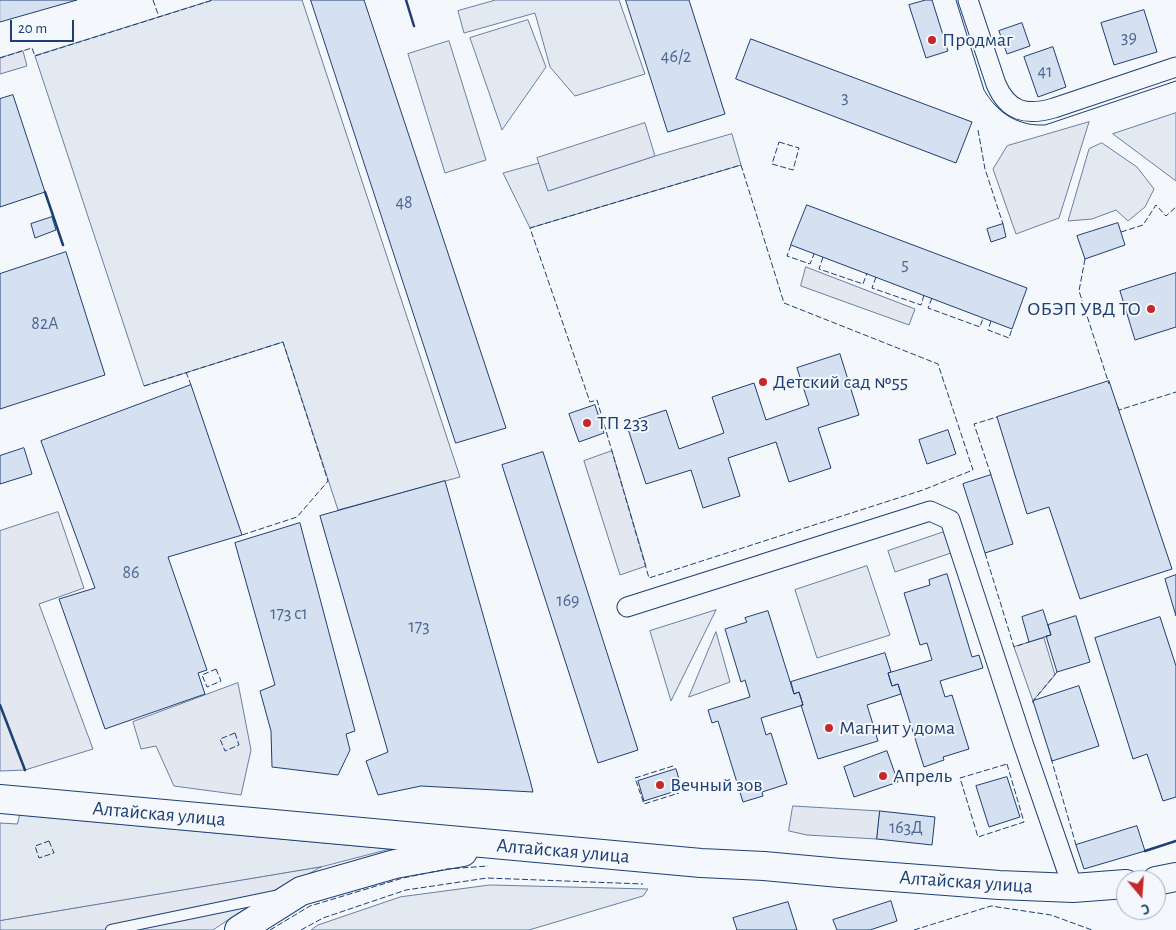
<!DOCTYPE html>
<html>
<head>
<meta charset="utf-8">
<style>
  body { margin:0 }
  #map { position:relative; width:1176px; height:930px; overflow:hidden; background:#f4f7fb; font-family:"Alegreya Sans",sans-serif }
  canvas { display:block }
  .north { position:absolute; left:1116px; top:870px; width:50px; height:50px; box-sizing:border-box; background:#f4f7fb; border:1px solid #9eadc5; border-radius:50%; rotate:162deg; font-size:14px; font-weight:700; line-height:20px; text-align:center; color:#1d3f73 }
  .north::after { content:''; display:block; margin:auto; width:18px; height:22px; background:#c62828; clip-path:polygon(50% 0,100% 100%,50% 72%,0 100%) }
  .scale { position:absolute; left:10px; top:20px; width:64px; height:22px; box-sizing:border-box; border:2px solid #1d3f73; border-top:0; padding-left:6px; font-size:15px; line-height:18px; white-space:nowrap; color:#1d3f73; -webkit-text-stroke:4px #f4f7fb; paint-order:stroke }
</style>
</head>
<body>
<div id="map">
<canvas width="1176" height="930"></canvas>
<div class="north">С</div>
<div class="scale">20 m</div>
</div>
<script>
const ctx = document.querySelector('canvas').getContext('2d');
ctx.lineJoin = 'round';
function fillPath(path, color) {
  ctx.fillStyle = color;
  ctx.fill(path, 'evenodd');
}
function strokePath(path, color, width, dash) {
  ctx.strokeStyle = color;
  ctx.lineWidth = width;
  ctx.lineCap = dash ? 'butt' : 'round';
  ctx.setLineDash(dash || []);
  ctx.stroke(path);
}
function write(font, color, halo, rows, align = 'center') {
  ctx.font = font + ' "Alegreya Sans",sans-serif';
  ctx.lineWidth = 4;
  ctx.setLineDash([]);
  ctx.textBaseline = 'middle';
  ctx.strokeStyle = halo;
  ctx.fillStyle = color;
  for (const [text, x, y, turn = 0] of rows) {
    ctx.save();
    ctx.translate(x, y);
    ctx.rotate((+turn || 0) * Math.PI / 180);
    ctx.textAlign = isNaN(turn) ? turn : align;
    if (halo) ctx.strokeText(text, 0, 0);
    ctx.fillText(text, 0, 0);
    ctx.restore();
  }
}
const green = new Path2D(`
  M213 0H302L460 477 338 510 283 342 144 386 35 56Z
  M496 0H619L645 74 575 96 550 67 535 13 464 33 458 11Z
  M528 20 546 67 502 130 470 38Z
  M1176 113V181L1113 134Z
  M732 134 741 165 530 228 503 173 539 163 548 191 655 156Z
  M1102 143 1137 167 1154 189 1145 207 1128 221 1116 210 1092 219 1068 221 1089 149Z
  M950 530 957 551 895 572 888 551Z
  M867 566 890 635 817 658 795 590Z
  M716 610 671 701 650 631Z
  M716 632 730 682 689 697Z
  M20 815 390 849 321 867 0 921V823L17 824Z
  M490 885 648 889 643 896 529 930H311L318 925 400 897Z`);
fillPath(green, '#e3e9f0');
strokePath(green, '#687fa3', 1);
const parking = new Path2D(`
  M449 41 486 160 445 173 408 54Z
  M23 51 27 66 0 74V58Z
  M1089 122 1059 218 1016 234 993 169 1007 146Z
  M645 123 655 156 548 191 537 158Z
  M806 267 915 309 909 325 801 286Z
  M612 451 646 566 620 575 584 461Z
  M58 512 84 588 39 604 93 749 25 770 0 771V531Z
  M1044 638 1055 675 1033 701 1014 647Z
  M238 683 251 750 241 795 174 786 156 746 141 749 133 722Z
  M793 806 880 811 877 839 807 835 789 831Z
  M321 867 237 914 213 930H0V921Z`);
fillPath(parking, '#e3e8f0');
strokePath(parking, '#687fa3', 1);
const building = new Path2D(`
  M0 0H77L0 22Z
  M311 0H364L506 428 456 443Z
  M626 0H689L725 114 668 132Z
  M926 0H932L948 51 926 58 909 5Z
  M1144 10 1157 52 1114 65 1101 23Z
  M1022 23 1030 46 1007 54 999 31Z
  M751 39 972 122 956 163 736 79Z
  M1053 47 1066 87 1038 97 1024 57Z
  M13 95 45 192 0 207V99Z
  M807 205 1027 288 1012 329 791 245Z
  M52 217 56 230 35 238 31 224Z
  M1118 223 1125 245 1085 259 1077 236Z
  M1003 224 1006 237 991 242 987 229Z
  M66 252 105 375 0 409V274Z
  M1176 273V327L1135 340 1120 291Z
  M840 354 859 415 818 428 831 468 789 482 776 442 728 458 740 496 703 508 691 470 646 484 626 423 666 410 679 449 724 433 712 397 754 383 766 420 809 405 797 368Z
  M1109 381 1172 569 1080 599 1049 507 1027 514 997 417Z
  M191 385 242 535 168 557 207 670 198 673 205 694 105 729 59 599 95 588 41 441Z
  M595 405 604 433 579 442 569 414Z
  M948 430 956 454 927 464 919 440Z
  M24 448 32 474 0 484V456Z
  M543 452 638 750 598 763 502 465Z
  M991 475 1013 544 985 553 963 484Z
  M445 481 530 780 533 792 421 786 378 795 366 761 388 752 320 516Z
  M300 523 355 731 346 734 350 750 338 775 272 767 271 731 260 691 275 685 235 543Z
  M947 574 972 657 979 655 983 668 940 681 945 697 952 695 969 749 943 757 944 760 924 767 898 684 892 686 888 673 932 660 927 643 920 645 904 593 930 585 929 580Z
  M1176 575V616L1165 579Z
  M1043 610 1051 635 1029 642 1022 617Z
  M768 611 794 694 799 692 803 705 761 718 766 735 771 733 787 784 762 792 763 796 743 802 718 721 712 723 708 710 750 697 745 680 741 682 725 629 747 622 745 618Z
  M1076 616 1090 662 1057 672 1046 636 1051 635 1048 625Z
  M1160 617 1176 666V797L1163 801 1147 754 1133 759 1095 638Z
  M885 653 891 672 888 673 892 686 898 684 901 694 867 705 878 741 818 759 801 705H803L799 692 794 694 791 682Z
  M1079 686 1099 746 1052 761 1033 701Z
  M887 751 898 782 854 797 844 767Z
  M676 769 682 789 644 801 638 781Z
  M1007 777 1020 817 989 827 976 786Z
  M880 811 935 817 932 845 877 839Z
  M1137 826 1145 851 1084 869 1076 845Z
  M891 901 897 921 870 930H837L833 920Z
  M788 902 797 930H737L733 918Z`);
fillPath(building, '#d5e0f0');
strokePath(building, '#1d3f73', 1);
const service = new Path2D(`
  M111 930 275 896`);
const minor = new Path2D(`
  M968 0 996 84C1008 112 1026 116 1054 108L1176 67
  M627 607 930 511 950 520 1023 743 1073 888`);
const secondary = new Path2D(`
  M0 799 701 863 764 866 840 873 999 885 1073 888 1126 884
  M1156 881 1176 877
  M239 930 301 891 395 864 463 852`);
strokePath(service, '#1d3f73', 12);
strokePath(minor, '#1d3f73', 21);
strokePath(secondary, '#1d3f73', 30);
strokePath(service, '#f4f7fb', 10);
strokePath(minor, '#f4f7fb', 19);
strokePath(secondary, '#f4f7fb', 28);
strokePath(new Path2D(`
  M956 0 984 90C994 107 1008 120 1029 124 1034 125 1040 125 1045 125L1176 81`), '#1d3f73', 1);
strokePath(new Path2D(`
  M153 0 159 17
  M0 58 32 48 35 56 213 0
  M978 130 985 169 1003 224
  M779 142 799 148 793 170 772 164Z
  M741 165 784 303 938 364 973 470 923 490 649 578 597 400 590 402 530 228Z
  M1121 232 1143 225 1156 205 1166 216 1176 207
  M791 245 787 256 810 264 814 254
  M823 257 819 269 863 284 867 273
  M1085 259 1079 291 1109 384
  M876 277 872 288 921 305 924 295
  M932 298 928 308 980 327 983 318
  M991 321 988 330 1009 338 1012 329
  M186 372 191 385
  M144 386 283 342 328 481 297 517 242 535
  M1118 407 1119 410 1176 392
  M991 475 974 424 997 417
  M985 553 1014 647 1029 642
  M216 669 221 681 207 687 202 675Z
  M1033 703V701L1057 672
  M235 733 239 745 225 751 220 739Z
  M1051 758 1076 845
  M1007 764 1024 822 978 837 960 778Z
  M673 766 635 778 644 804 679 793
  M49 841 54 853 39 858 35 846Z
  M270 930 310 906 403 878 447 869 488 866
  M301 930 323 918 406 890 487 878 643 884
  M914 930 991 906 1051 915 1092 930`), '#1d3f73', 1, [6, 2.5]);
strokePath(new Path2D(`
  M406 0 414 26
  M45 192 63 245
  M0 705 25 770
  M1145 851 1176 841`), '#1d3f73', 2.5);
for (const [x, y, r, color] of [
  [932,40,5,"#c62828"],
  [1151,309,5,"#c62828"],
  [763,382,5,"#c62828"],
  [587,423,5,"#c62828"],
  [829,728,5,"#c62828"],
  [883,776,5,"#c62828"],
  [660,785,5,"#c62828"]
]) {
  const dot = new Path2D();
  dot.arc(x, y, r, 0, 2 * Math.PI);
  ctx.fillStyle = color;
  ctx.fill(dot);
  strokePath(dot, '#f4f7fb', 2);
}
write('18px', '#4b6792', null, [
  ["39",1129,38],
  ["46/2",676,57],
  ["41",1045,72],
  ["3",845,98],
  ["48",404,203],
  ["5",905,265],
  ["82А",45,324],
  ["86",131,573],
  ["169",568,601],
  ["173 с1",289,614],
  ["173",419,627],
  ["163Д",906,828]
]);
write('20px', '#1d3f73', '#f4f7fb', [
  ["Продмаг",942,40],
  ["ОБЭП УВД ТО",1141,309,"right"],
  ["Детский сад №55",773,382],
  ["ТП 233",597,423],
  ["Магнит у дома",839,728],
  ["Апрель",893,776],
  ["Вечный зов",670,785]
], 'left');
write('20px', '#1d3f73', '#f4f7fb', [
  ["Алтайская улица",159,814,5],
  ["Алтайская улица",563,851,5],
  ["Алтайская улица",966,882,4]
]);
</script>
</body>
</html>
